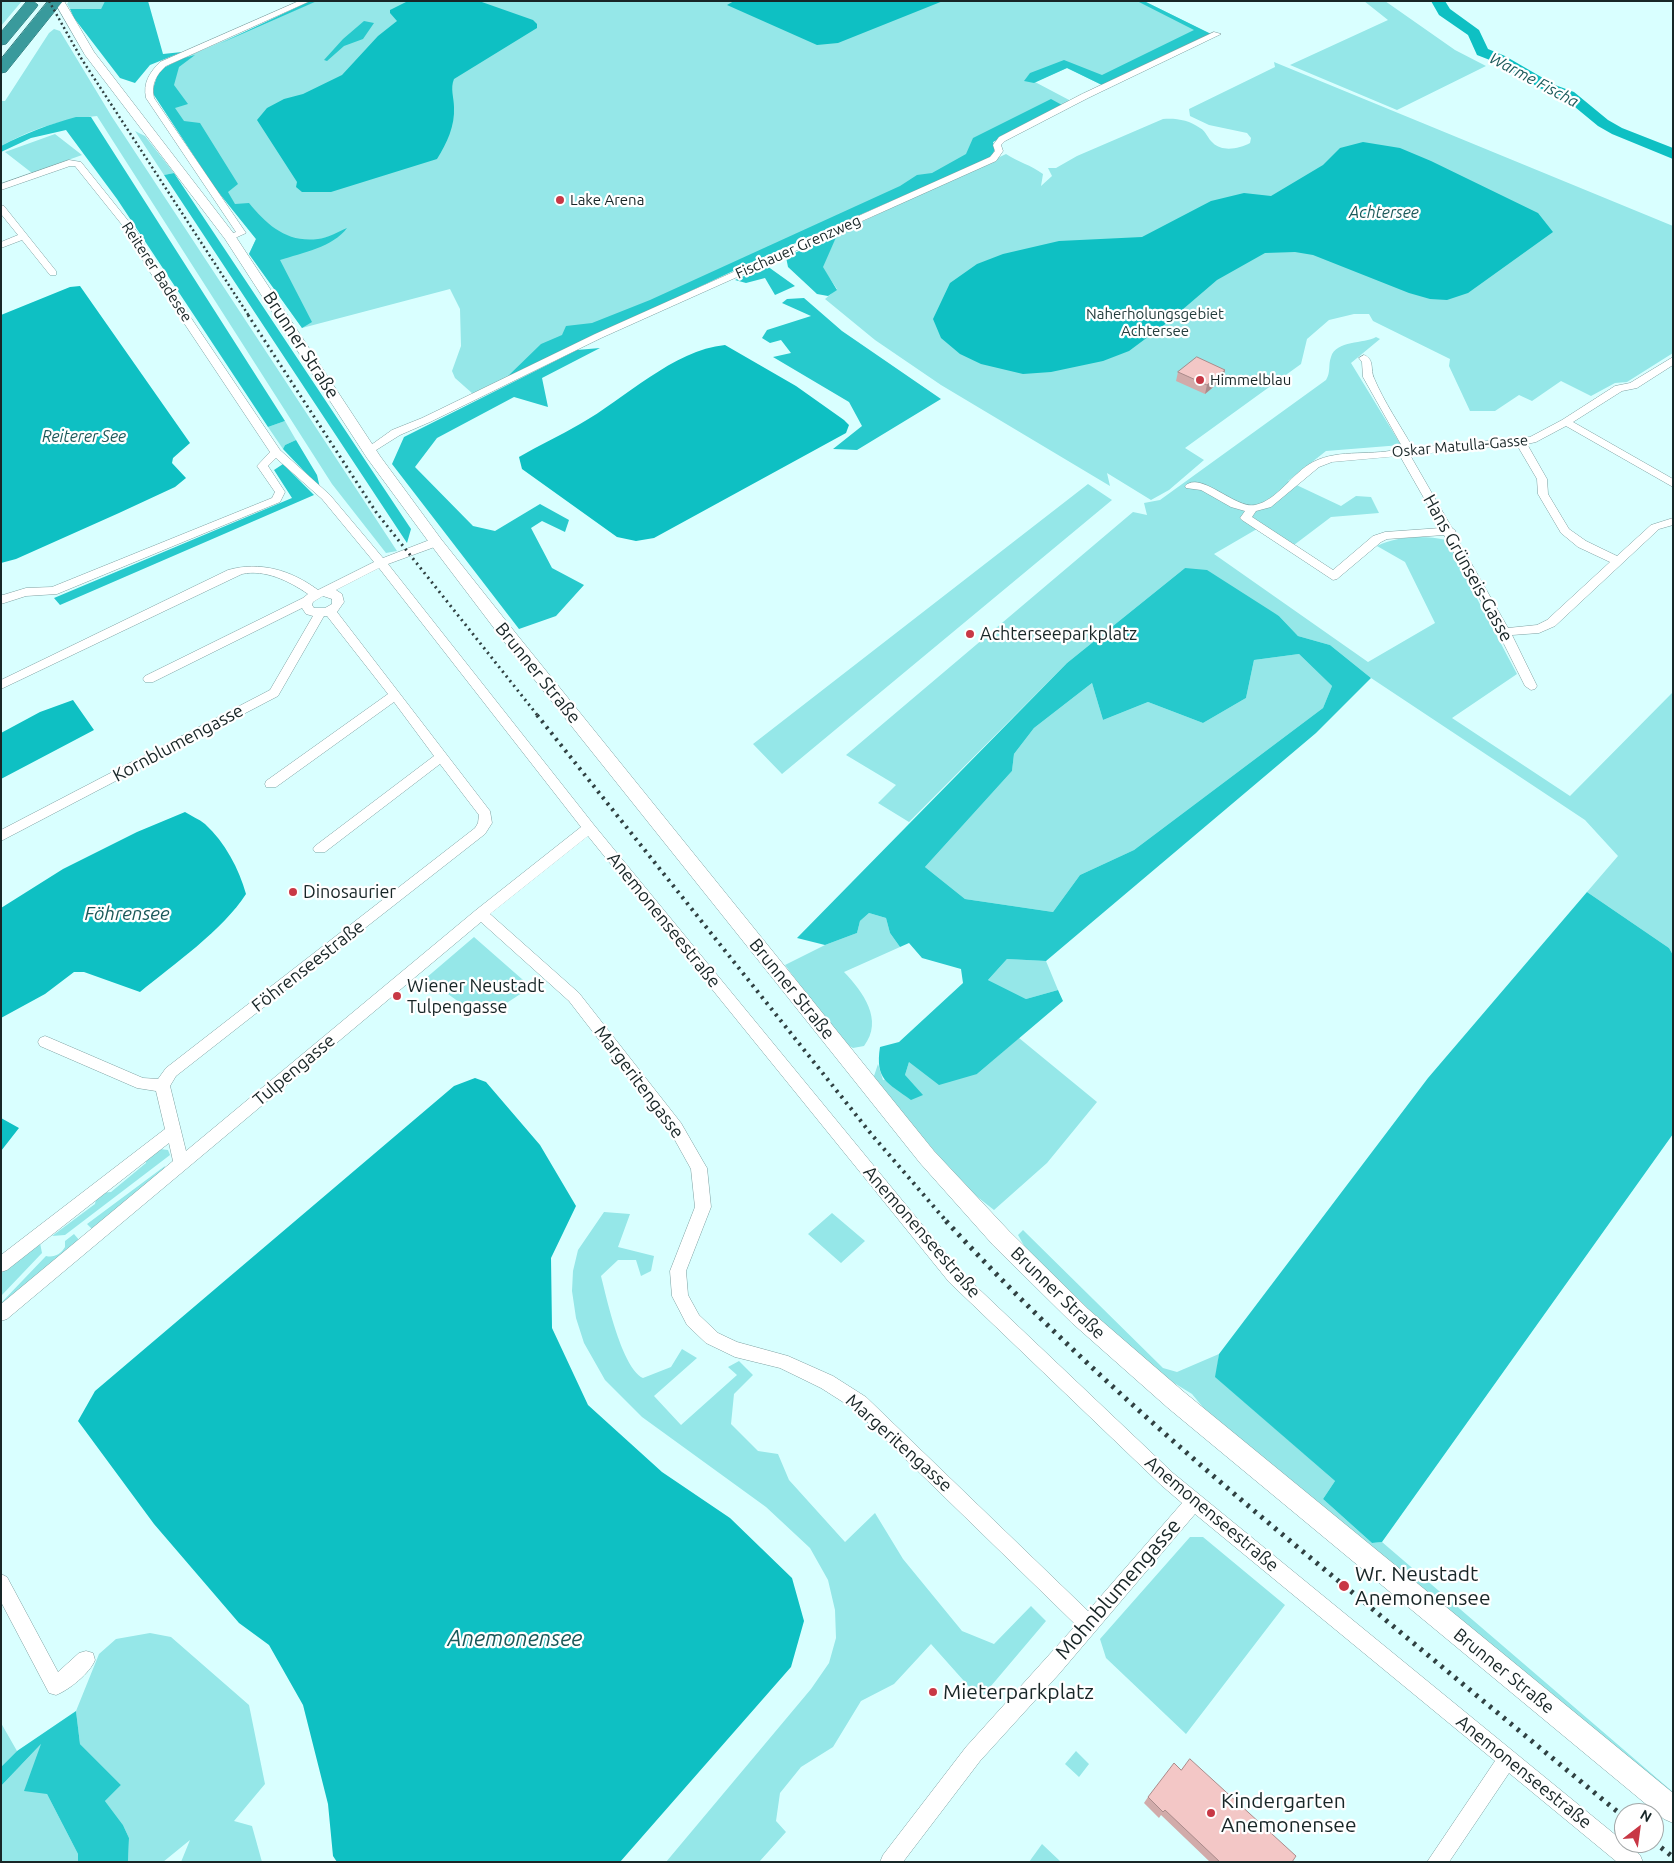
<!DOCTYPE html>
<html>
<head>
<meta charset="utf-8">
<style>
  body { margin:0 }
  #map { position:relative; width:1674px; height:1863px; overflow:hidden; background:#d9ffff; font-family:Ubuntu,sans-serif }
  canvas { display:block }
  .frame { position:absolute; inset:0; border:2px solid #182627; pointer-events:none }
  .north { position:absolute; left:1614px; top:1803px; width:50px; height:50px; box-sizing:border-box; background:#fff; border:1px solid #a3a8a9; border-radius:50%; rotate:30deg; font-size:14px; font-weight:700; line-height:20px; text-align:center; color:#182627 }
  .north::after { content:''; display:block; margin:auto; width:18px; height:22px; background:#c83845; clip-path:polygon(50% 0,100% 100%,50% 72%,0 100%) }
</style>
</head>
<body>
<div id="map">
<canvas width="1674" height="1863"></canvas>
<div class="frame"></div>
<div class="north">N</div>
</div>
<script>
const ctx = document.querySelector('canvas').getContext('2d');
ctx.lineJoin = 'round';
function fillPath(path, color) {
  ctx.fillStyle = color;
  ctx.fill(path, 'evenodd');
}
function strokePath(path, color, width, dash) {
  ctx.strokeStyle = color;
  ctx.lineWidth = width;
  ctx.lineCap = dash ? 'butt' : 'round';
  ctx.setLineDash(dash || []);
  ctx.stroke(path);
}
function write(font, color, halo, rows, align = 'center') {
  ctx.font = font + ' Ubuntu,sans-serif';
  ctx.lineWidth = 4.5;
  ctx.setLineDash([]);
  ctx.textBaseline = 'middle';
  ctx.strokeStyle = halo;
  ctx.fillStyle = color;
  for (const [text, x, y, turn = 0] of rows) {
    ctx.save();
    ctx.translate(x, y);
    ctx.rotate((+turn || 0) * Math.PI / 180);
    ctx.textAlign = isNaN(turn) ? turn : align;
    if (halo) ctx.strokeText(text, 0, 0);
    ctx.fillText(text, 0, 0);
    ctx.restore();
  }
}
fillPath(new Path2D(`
  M1 1H22L1 26Z
  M69 1H105L101 9H70L67 4Z
  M316 1H1144L1211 34 1104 86 1067 68 1035 82 1071 101 993 142 992 157 752 262 473 394 455 378 452 371 461 346 460 309 450 289 302 328 249 254 256 239 215 188 152 92 170 64Z
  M1364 1H1385L1455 50 1486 66 1397 110 1290 65 1388 20Z
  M54 29 60 31 112 117 397 551 386 553 332 484 97 116C60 120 34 128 1 146V101H5L49 33Z
  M1274 62 1673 226V353L1627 382 1615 383 1591 396 1561 381 1532 401 1519 395 1495 411H1470L1449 366 1450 359 1373 321 1369 314H1354L1329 320 1307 339 1301 364 1185 448 1204 460 1169 490 1151 500 1107 473 1110 486 941 385 875 340 825 299 837 289 822 267 838 233 1006 154C1018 162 1031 165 1043 174L1041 186 1052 176 1048 168H1056L1077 156 1163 119C1176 118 1189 120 1200 128 1206 131 1208 139 1213 143 1222 152 1239 149 1250 143L1251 138 1247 133 1209 125 1190 116 1189 109 1275 67Z
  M135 131 145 136 174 173 164 175Z
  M55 134 82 155 32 173 5 152Z
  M1376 337 1380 339 1351 363 1401 445 1326 451 1288 481 1341 506 1356 496 1371 497 1379 513 1331 517 1294 545 1262 526 1214 554 1368 662 1435 623 1405 562 1377 546C1397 536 1424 535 1446 540L1517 674 1452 718 1570 796 1673 692V955L1669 948 1587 892 1618 856 1585 820 1371 678 1330 645 1298 636 1279 616 1185 568 1067 663 909 822 878 803 896 785 846 755 1133 512 1147 515 1144 503 1160 500 1326 380C1331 372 1328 365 1331 357 1336 340 1364 344 1376 337Z
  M285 421 296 440 285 445 283 449 268 427Z
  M1088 484 1112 500 782 774 753 744Z
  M1299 654 1332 686 1323 708 1134 850 1080 875 1053 912 965 899 925 867 1012 771 1014 754 1034 728 1092 683 1103 720 1148 702 1203 723 1246 698 1254 660Z
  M869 913 886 918 890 933 900 947 844 972C863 992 884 1020 864 1046L853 1048 843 1043 785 965 825 945 857 933 860 921Z
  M474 937 531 987 490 1014 474 1013 426 978Z
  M1007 959 1046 961 1058 990 1026 999 988 980Z
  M1019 1038 1097 1102 1047 1163 994 1210 966 1188 873 1079 878 1064 883 1080 905 1075 909 1062 977 1074Z
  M160 1149 168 1150 170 1155 65 1235 52 1236 95 1204 96 1199 101 1193 111 1192 146 1163 145 1160Z
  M165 1166 164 1169 93 1230 87 1224Z
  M604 1212 630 1214 618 1247 654 1256 651 1271 641 1276 636 1260H618L601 1276C607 1300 622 1368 643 1378L671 1367 682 1349 697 1358 654 1396 681 1425 737 1375 728 1367 739 1361 753 1375 734 1394 731 1424 758 1451 778 1454 789 1480 845 1542 875 1513 903 1559 962 1631 994 1644 1031 1606 1046 1621 980 1699 931 1644 894 1684 861 1701 833 1747 801 1767 780 1793 776 1821 786 1832 759 1862H666L811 1689 829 1663 836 1638 835 1610 828 1580 810 1548 766 1507 642 1417 605 1380 584 1343 576 1318 572 1291 573 1271 578 1250Z
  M832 1213 865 1241 841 1263 808 1234Z
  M1023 1230 1163 1368 1177 1372 1219 1354 1216 1377 1335 1481 1323 1499 1372 1543 1382 1542 1673 1792V1798L1215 1422 1192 1394 1153 1370 1031 1258 1018 1235Z
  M74 1234 80 1241 1 1306V1303L46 1256C54 1258 61 1254 65 1247V1241Z
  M40 1243 42 1253 1 1296V1273Z
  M1190 1537H1203L1285 1605 1186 1734 1106 1658 1100 1639Z
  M150 1633 171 1637 249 1705 265 1784 234 1821 252 1826 262 1862H181L190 1840 163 1862H128L129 1838 123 1825 105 1801 121 1785 80 1744 76 1711 99 1654 116 1639Z
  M1 1723 17 1751 1 1767Z
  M42 1743 47 1794 78 1854V1862H1V1786Z
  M1076 1751 1089 1764 1079 1777 1065 1764Z
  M1042 1844 1061 1862H1029Z`), '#95e7e8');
fillPath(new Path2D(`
  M105 1H148L163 54 182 52 150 65 135 83 120 78 74 18 70 9H101Z
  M310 1H317L219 44Z
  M1137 1H1144L1211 34 1104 86 1067 68 1034 83 1024 81 1030 73 1064 60 1102 75 1194 30Z
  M364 21 374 23 363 39 344 46 327 61 324 60 343 39Z
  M195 55 179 67 174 85 188 104 175 108 184 121 200 123 238 184 228 192 235 204 249 203C267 225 287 243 318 239 327 238 338 232 347 228 333 247 302 253 280 260L312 322 302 328 249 254 256 239 215 188 152 92 159 70 184 58Z
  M1051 99 1062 105 993 142 995 148 992 157 752 262 506 378 541 344 562 335 566 326 592 323 650 300 900 186 917 175 932 173 966 154 973 138Z
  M76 117H91L285 421 268 427 117 199 66 130 31 138 1 152V146C26 133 50 124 76 117Z
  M174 173 411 529 407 543 164 175Z
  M838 233 823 267 837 290 828 296 817 294 788 267 786 257Z
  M767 266 795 286 775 295 765 278 746 283 735 280Z
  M804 298 842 331 941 399 857 450 833 449 862 426 849 402 773 357 791 353 781 340 770 343 762 338 767 330 811 316 782 303 787 299Z
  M600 348 542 378 548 407 514 397 437 438 415 467 473 526 495 531 540 504 569 520 565 532 542 521 531 528 552 568 584 585 556 616 519 629 392 464 404 437 577 350Z
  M296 440 317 475 320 488 283 449 285 445Z
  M283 464 314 495 60 605 54 598 292 498 274 470Z
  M1185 568 1207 570 1279 616 1298 636 1330 645 1371 678 1316 733 1046 961 1007 959 988 980 1026 999 1058 990 1063 1001 977 1074 939 1085 909 1062 905 1075 923 1095 911 1100C887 1082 875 1080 880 1047L899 1042 963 983 961 969 922 958 909 943 900 947 890 933 886 918 869 913 860 921 857 933 825 945 797 938 1067 663ZM1299 654 1332 686 1323 708 1134 850 1080 875 1053 912 965 899 925 867 1012 771 1014 754 1034 728 1092 683 1103 720 1148 702 1203 723 1246 698 1254 660Z
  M1587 892 1669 948 1673 955V1134L1382 1542 1372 1543 1323 1499 1335 1481 1215 1377 1219 1354 1428 1078Z
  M76 1711 80 1744 121 1785 105 1801 123 1825 129 1838 128 1862H78V1854L47 1794 24 1791 41 1744 1 1786V1767L17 1751Z`), '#26c9cc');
fillPath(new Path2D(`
  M408 1H479L533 20 537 24V28L454 79C450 88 454 98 454 107 455 126 447 143 437 159L331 192H302L296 187 297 182 257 120 267 108 284 99 303 94 342 75 378 36 397 21 390 13V10Z
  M734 1H943L838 43 817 45 727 5Z
  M1363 142 1400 148 1431 161 1538 213 1553 232 1468 293 1447 300 1430 299 1409 293 1313 255 1295 252 1265 253 1217 280 1168 322 1129 351 1103 361 1051 372 1023 374 981 364 960 354 941 338 933 319 950 283 977 264 1003 254 1059 241 1142 237 1211 201 1244 193 1271 196 1323 165 1340 148Z
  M80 286 190 443 173 458 172 463 186 478 175 487 119 513 16 559 1 563V315L70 287Z
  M725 345 796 386 844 420 849 425 846 433 654 538 636 541 617 537 522 469 519 457C539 445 560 436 580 424 625 399 673 350 725 345Z
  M73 700 94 730 1 779V733L40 712Z
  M185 812C191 816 199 819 205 824 225 842 239 869 246 894 223 930 173 965 140 992L84 972H74L45 994 1 1018V908L63 869 137 832Z
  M475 1078 486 1082 540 1145 576 1206 551 1258 552 1328 588 1405 662 1472 730 1518 792 1578 804 1621 791 1667 620 1862H337L333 1856 328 1804 303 1705 269 1645 239 1623 154 1524 78 1421 95 1391 454 1086Z
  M1 1118 19 1128 1 1151Z`), '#0ec0c3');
fillPath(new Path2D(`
  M1431 1H1445L1450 9 1479 30 1488 49 1505 56 1555 85 1574 92 1608 120 1622 128 1673 148V159L1612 134 1598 126 1564 98 1545 91 1495 62 1477 55 1468 35 1439 15Z`), '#0ec0c3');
const street = new Path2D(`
  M299 1H310L166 66C156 75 151 84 154 98L246 233 233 239H227V235L236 232 146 98C143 83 149 73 160 62Z
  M1214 32 1221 34 1088 98 1005 141 1001 145 1003 151 996 161 601 338 430 422 400 435 373 452 369 453 364 450 392 430 422 418 595 334 990 157 995 151 993 145 999 137 1082 94Z
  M69 160 81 162 138 233 156 266 280 450 330 495 383 558 432 539H440L442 542 440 545 388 564 594 825 961 1272 1173 1473 1640 1855 1643 1862H1617L1509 1773 1449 1862H1427L1495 1761 1195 1514 1059 1674 980 1761 903 1862H880L883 1855 966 1747 1076 1625 854 1409 821 1388 780 1368 735 1357 706 1343 687 1325 672 1296 670 1271 695 1207 691 1169 671 1133 569 1001 481 922 7 1319 1 1321V1304L173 1161 169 1143 7 1270 1 1272V1255L165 1129 156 1091 137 1088 40 1046 38 1042 40 1038 45 1036 50 1038 143 1078 158 1079 166 1068 475 828 478 823 479 815 440 764 325 852H315L313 849 315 846 434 756 394 702 276 787H266L265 784 266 781 388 694 327 616H324L278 696 1 841V830L270 690 313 616 306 614 302 608 153 682H145L143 679 145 676 303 598 308 594C289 581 265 569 242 574L1 689V680L228 570C260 561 291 570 318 590L374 562 322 499 276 458 268 466 285 492 280 502 57 594 26 596 1 604V595H3L26 588 52 587 272 498 275 492 257 466 270 452 146 266 131 236 75 166H70L1 190V184ZM379 568 581 827 476 910 186 1151 170 1086 176 1076 485 834 492 823 490 811 337 612 344 602 342 594 336 590ZM323 596 332 599V604L325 608H314L312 605 313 602ZM588 836 949 1282 1161 1485 1182 1503 1088 1611 866 1397 833 1376 788 1356 737 1342 718 1333 699 1315 688 1295 686 1271 711 1207 707 1168 704 1163 681 1123 579 993 490 914Z
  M1 205 4 206 56 271V275H50L22 240 1 248V242L18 235 1 214Z
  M1364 355C1375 359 1370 370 1374 378 1384 402 1400 425 1413 448L1530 437 1562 420 1615 386 1630 383 1673 357V365L1637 388 1622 391 1573 422 1673 479V487L1566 426 1536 442 1527 444 1547 479 1548 494 1569 529 1586 541 1617 556 1651 525 1673 518V525L1659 529 1555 626 1539 633 1512 635 1537 686 1535 689 1531 690 1525 686 1495 626 1444 535 1387 539 1381 542 1337 579 1333 580 1242 520 1240 518 1245 511 1231 507 1201 490 1186 488 1185 486C1200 470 1235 509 1255 505 1278 500 1292 473 1313 462 1340 448 1374 457 1403 448L1363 377 1362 362 1359 358ZM1517 445 1537 479 1538 494 1561 533 1578 547 1610 562 1547 620 1537 625 1508 628 1454 533 1456 531 1452 528 1410 455ZM1400 456 1441 528 1385 532 1373 536 1333 570 1252 517 1256 511 1271 507 1319 467 1332 462Z
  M1 1574 7 1577 58 1672 79 1653 86 1651 93 1653 95 1660C90 1673 69 1690 56 1695L49 1693 1 1602Z`);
const secondary = new Path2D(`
  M54 1H64L94 52 234 234 380 456 441 539 518 636 934 1151 1009 1231 1088 1309 1184 1392 1673 1793V1823L1664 1819 1168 1408 1072 1323 993 1245 920 1163 506 644 431 545 367 458 225 239 85 55Z`);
const highway = new Path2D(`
  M33 1 38 5 36 8 6 44 1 45V32L26 2Z
  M48 1H63L6 72 1 73V59Z`);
strokePath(street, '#7ea1a2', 1);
strokePath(secondary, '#7ea1a2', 1);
strokePath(highway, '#2d7173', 1);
fillPath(street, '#fff');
fillPath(secondary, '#fff');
fillPath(highway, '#399a9c');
strokePath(new Path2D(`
  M49 1 81 58 249 316`), '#304142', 2.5, [2, 3]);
strokePath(new Path2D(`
  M248 315 376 512 538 716`), '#304142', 3, [2, 4]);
strokePath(new Path2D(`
  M537 715 872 1135 947 1222`), '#304142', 4, [2.5, 5]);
strokePath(new Path2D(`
  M946 1221C1073 1359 1214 1479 1358 1597 1447 1671 1535 1744 1624 1817
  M1654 1842 1673 1857`), '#304142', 5, [3, 6]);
fillPath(new Path2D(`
  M1178 372 1224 378 1205 394 1176 381Z
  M1181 1770 1292 1862H1210L1161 1815 1159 1818 1144 1803 1148 1797Z`), '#d1abaa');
fillPath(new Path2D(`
  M1225 370 1224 378 1205 394 1207 385Z`), '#aa8b8b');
const building = new Path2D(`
  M1197 357 1225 370 1207 385 1178 372Z
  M1190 1759 1296 1856 1292 1862H1220L1165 1810 1163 1812 1148 1797 1174 1763 1181 1770Z`);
fillPath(building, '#f3c7c6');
strokePath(building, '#aa8b8b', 1);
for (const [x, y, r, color] of [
  [560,200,5,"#c83845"],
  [1200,380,5,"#c83845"],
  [970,634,5,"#c83845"],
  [293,892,5,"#c83845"],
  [397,996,5,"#c83845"],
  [1344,1586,6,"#c83845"],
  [933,1692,5,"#c83845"],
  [1211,1813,5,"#c83845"]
]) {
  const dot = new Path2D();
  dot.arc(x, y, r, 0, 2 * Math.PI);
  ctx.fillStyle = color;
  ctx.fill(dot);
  strokePath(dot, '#fff', 2);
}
write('15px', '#182627', '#fff', [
  ["Lake Arena",570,200],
  ["Himmelblau",1210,380]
], 'left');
write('15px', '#182627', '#fff', [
  ["Fischauer Grenzweg",798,247,-24],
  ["Reiterer Badesee",157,272,57],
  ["Oskar Matulla-Gasse",1460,446,-5]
]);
write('15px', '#243d3d', '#fff', [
  ["Naherholungsgebiet",1155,314],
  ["Achtersee",1155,331]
]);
write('italic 16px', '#1b595a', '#fff', [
  ["Warme Fischa",1534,80,28],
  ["Achtersee",1384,213],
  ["Reiterer See",84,437]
]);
write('18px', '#182627', '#fff', [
  ["Brunner Straße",301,345,57],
  ["Hans Grünseis-Gasse",1468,568,61],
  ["Brunner Straße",538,673,51],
  ["Kornblumengasse",178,743,-28],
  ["Anemonenseestraße",664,920,51],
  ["Föhrenseestraße",308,966,-38],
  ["Brunner Straße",792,989,51],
  ["Tulpengasse",294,1070,-40],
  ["Margeritengasse",639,1082,53],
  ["Anemonenseestraße",922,1232,49],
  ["Brunner Straße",1058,1293,44],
  ["Margeritengasse",899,1443,42],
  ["Anemonenseestraße",1212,1514,40],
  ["Brunner Straße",1504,1671,39],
  ["Anemonenseestraße",1524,1772,39]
]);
write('18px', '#182627', '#fff', [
  ["Achterseeparkplatz",980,634],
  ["Dinosaurier",303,892],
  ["Wiener Neustadt",407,986],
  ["Tulpengasse",407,1007]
], 'left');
write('italic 19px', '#1b595a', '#fff', [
  ["Föhrensee",127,914]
]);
write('21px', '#182627', '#fff', [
  ["Wr. Neustadt",1355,1574],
  ["Anemonensee",1355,1598],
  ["Mieterparkplatz",943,1692],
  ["Kindergarten",1221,1801],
  ["Anemonensee",1221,1825]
], 'left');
write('21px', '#182627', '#fff', [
  ["Mohnblumengasse",1118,1589,-49]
]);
write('italic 22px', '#1b595a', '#fff', [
  ["Anemonensee",515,1639]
]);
</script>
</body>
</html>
